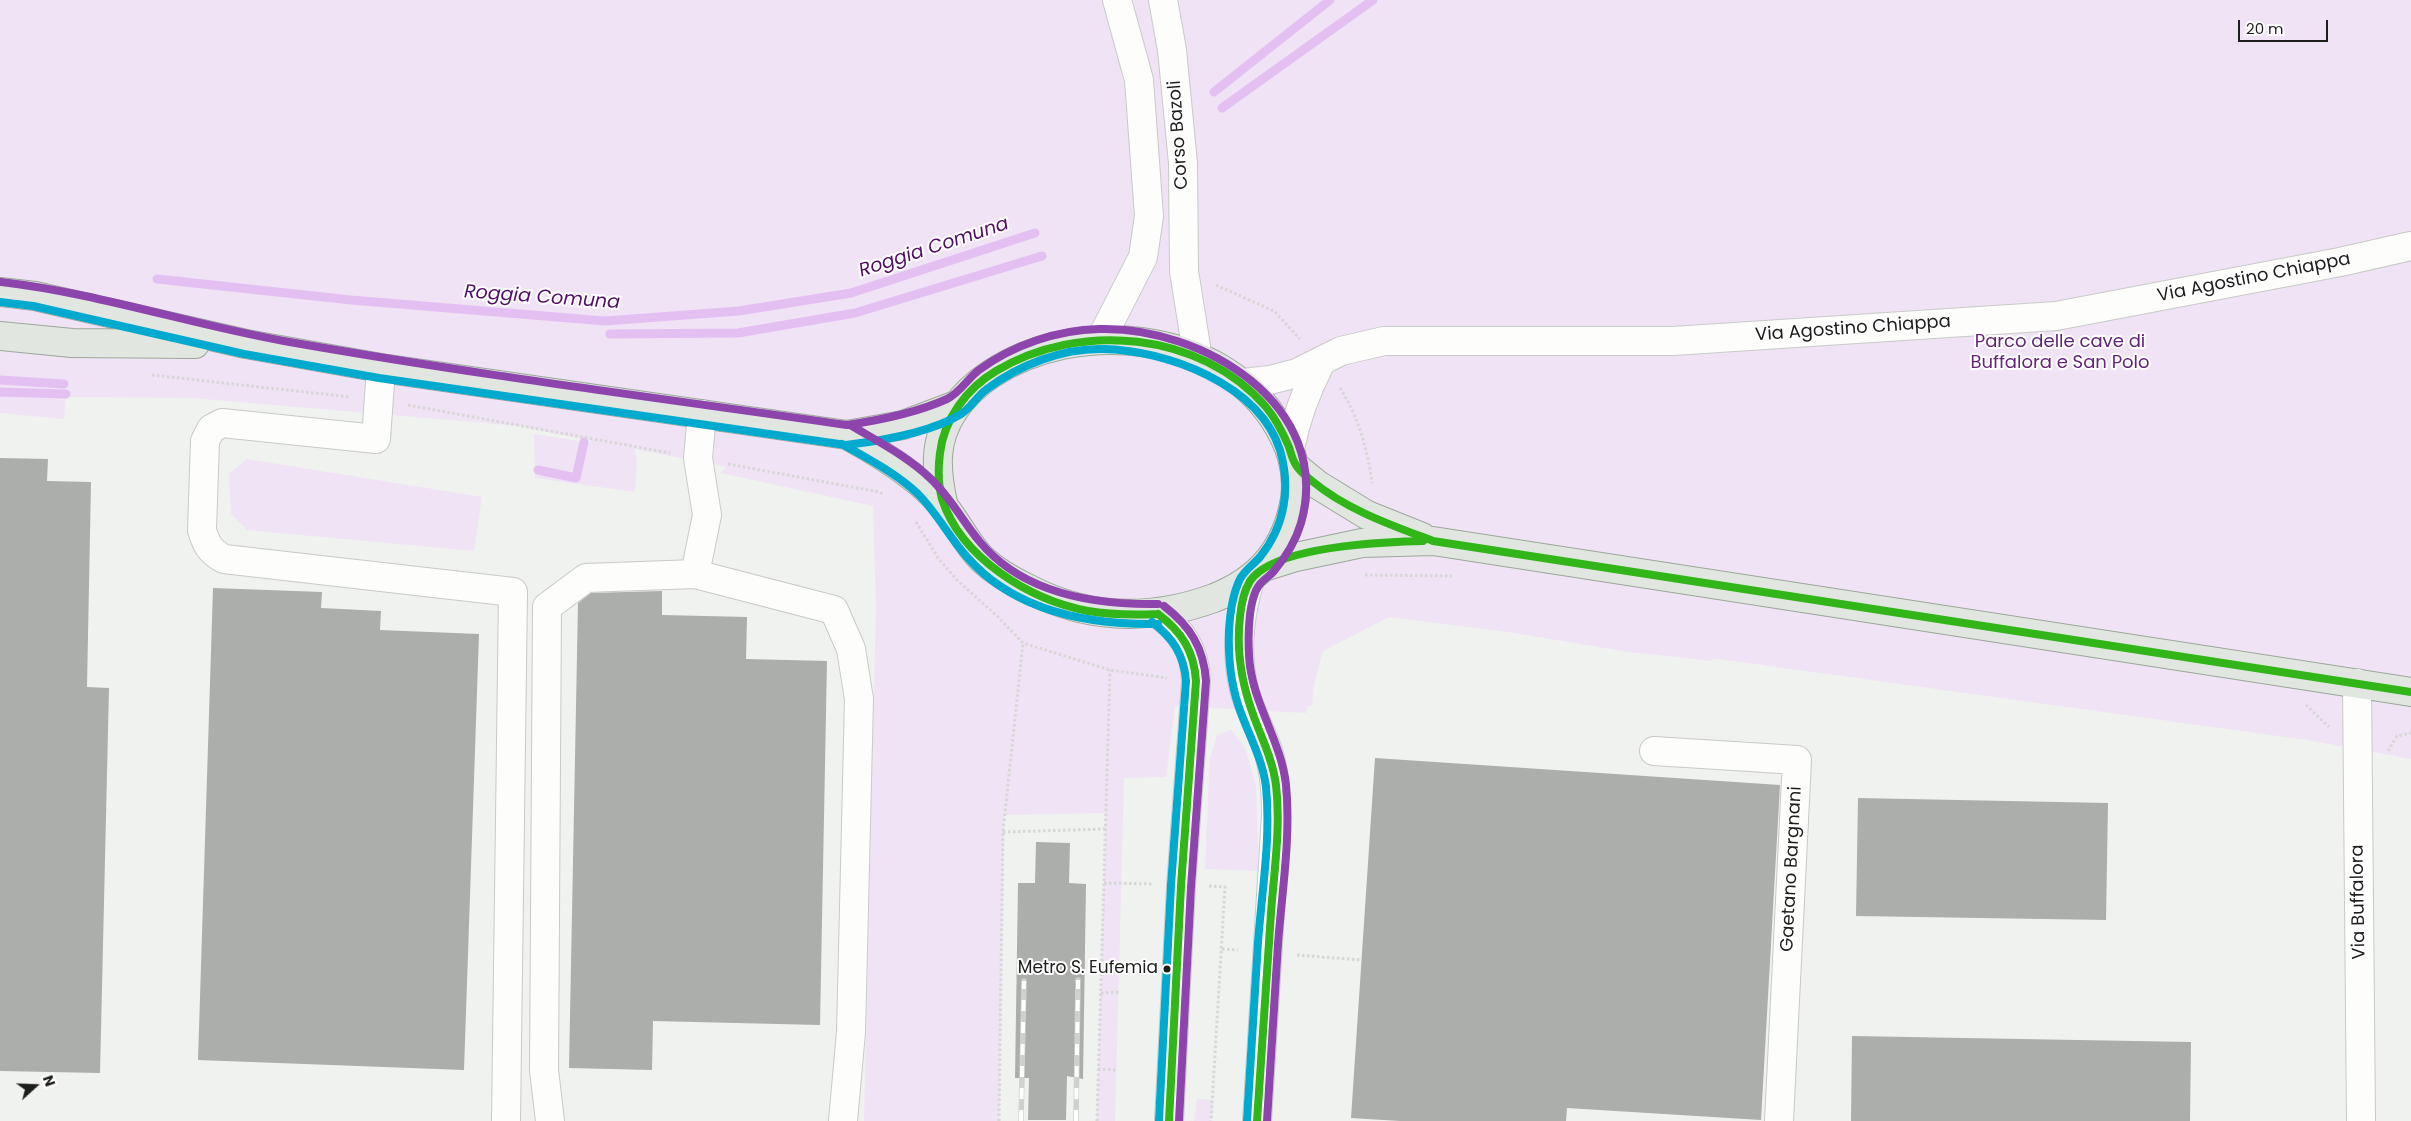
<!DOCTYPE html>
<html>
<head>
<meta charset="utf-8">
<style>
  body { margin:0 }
  #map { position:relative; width:2411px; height:1121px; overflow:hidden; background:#eff2ee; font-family:Poppins,sans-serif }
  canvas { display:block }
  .north { position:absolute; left:10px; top:1061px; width:50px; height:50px; -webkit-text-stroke:4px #fff; paint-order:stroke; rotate:70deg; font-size:14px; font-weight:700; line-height:20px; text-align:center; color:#1d1e1c }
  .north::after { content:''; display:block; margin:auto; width:18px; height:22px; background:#1d1e1c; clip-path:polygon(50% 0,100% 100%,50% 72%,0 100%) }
  .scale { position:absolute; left:2238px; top:20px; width:90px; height:22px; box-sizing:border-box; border:2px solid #1d1e1c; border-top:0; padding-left:6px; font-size:15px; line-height:18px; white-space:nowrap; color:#1d1e1c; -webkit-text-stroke:4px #fff; paint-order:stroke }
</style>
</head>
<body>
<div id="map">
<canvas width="2411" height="1121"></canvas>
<div class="north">N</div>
<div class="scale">20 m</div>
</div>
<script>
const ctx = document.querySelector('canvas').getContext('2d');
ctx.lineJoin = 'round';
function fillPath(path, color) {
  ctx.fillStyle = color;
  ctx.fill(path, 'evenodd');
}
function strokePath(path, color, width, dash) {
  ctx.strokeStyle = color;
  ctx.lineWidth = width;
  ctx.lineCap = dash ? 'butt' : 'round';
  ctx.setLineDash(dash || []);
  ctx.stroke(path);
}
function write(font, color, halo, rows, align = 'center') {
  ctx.font = font + ' Poppins,sans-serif';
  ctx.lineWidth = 4;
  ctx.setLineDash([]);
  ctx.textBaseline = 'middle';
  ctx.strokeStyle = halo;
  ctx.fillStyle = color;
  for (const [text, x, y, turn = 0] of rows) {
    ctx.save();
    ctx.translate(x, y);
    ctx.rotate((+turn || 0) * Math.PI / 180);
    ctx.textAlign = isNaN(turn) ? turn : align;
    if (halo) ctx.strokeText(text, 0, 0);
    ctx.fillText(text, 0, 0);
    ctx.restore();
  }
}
fillPath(new Path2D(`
  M0 0H2411V759L2307 740 1711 658 1713 661 1629 652 1508 632 1389 617 1323 651 1314 685 1312 706H1308L1306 713 1175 706 1166 777 1124 778 1115 1121H1097L1106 813 1004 815 999 1121H864L876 605 873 506 721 473 726 467 634 449 637 460 635 492 535 478 534 434 590 443 591 441 519 426 192 398 66 397 64 419 0 413Z
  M247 459 482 497 474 551 247 530 231 514 229 474Z
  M1231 730 1245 748 1256 786 1259 871 1205 869 1210 758 1217 735Z
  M1197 1099 1213 1100 1211 1121H1194Z`), '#f0e3f5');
strokePath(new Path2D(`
  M1214 92 1330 0
  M1222 108 1373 0
  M157 279 351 300 605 321 739 311 851 293 1035 233
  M610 334 738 333 855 313 1042 256
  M0 380 64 384
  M0 392 66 394
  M538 470 576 478 584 442`), '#e4c0f2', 9);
fillPath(new Path2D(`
  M0 458 48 459 47 481 91 482 87 687 109 688 100 1073 0 1071Z
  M213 588 322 592 321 608 381 611 380 630 479 634 464 1070 198 1060Z
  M662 591V615L747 617 746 659 827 661 820 1025 653 1021 652 1070 569 1068 578 603 591 593Z
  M1375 758 1780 785 1761 1120 1567 1108 1566 1121H1400L1351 1118Z
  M1858 798 2108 803 2106 920 1856 916Z
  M1036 842 1070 843 1069 883 1086 884 1083 1079 1067 1076 1066 1120H1028L1029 1078H1015L1018 883H1035Z
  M1852 1036 2191 1042 2190 1121H1851Z`), '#acaeab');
const minor = new Path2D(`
  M1163 0 1172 50 1183 163 1184 271 1198 359
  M1101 339 1143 257 1149 216 1139 80 1117 0
  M381 368 376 439 222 423 211 429 205 441 202 530C206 545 211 552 224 559L513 592 506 1121
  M1243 383 1270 380 1297 373 1341 351 1384 341H1673L2056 316 2340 262 2411 246
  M702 414 698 458 707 515 695 574 834 610 851 649 859 699 851 1032 843 1121
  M1290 449C1296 417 1306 391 1321 362
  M1250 580C1239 616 1235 652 1244 689 1250 712 1262 732 1269 754 1275 774 1276 795 1276 815L1257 1121
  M1158 614C1183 631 1195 651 1196 681L1181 886 1169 1121
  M2357 683 2361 1121
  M1654 751 1797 760 1779 1121
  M550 1121 544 1070 547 607 586 578 695 574`);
const major = new Path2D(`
  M0 292 35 296 246 344 381 368 847 435 903 425 956 405
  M0 336 72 343 195 344
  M847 435C881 454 916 475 942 504 957 521 965 542 982 559 996 572 1012 581 1029 589 1089 620 1151 621 1214 598 1260 580 1287 548 1295 499 1299 469 1290 444 1274 419 1215 330 1076 318 991 374 962 393 940 422 938 456 937 474 940 490 944 507
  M1296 467 1318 485 1367 515 1422 537
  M1264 567 1296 557 1362 543 1433 541 2411 692`);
strokePath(minor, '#c8cac8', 30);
strokePath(major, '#9ba799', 30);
strokePath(new Path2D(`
  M1216 285 1274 311 1300 339
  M152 375 350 397
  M1340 388C1359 418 1367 448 1372 483
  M408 405 670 453
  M728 464 879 492 883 494
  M916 522 938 558 957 580 998 617 1023 643 1110 670 1167 678
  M1365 575 1452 576
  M2306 705 2329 727
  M2388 751 2397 736 2411 733
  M1003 832 1106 829
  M1104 883 1153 884
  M1209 886 1225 887 1211 1121
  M1222 949 1238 950
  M1297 955 1361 960
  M1101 993 1119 992
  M1098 1069 1117 1070
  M999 1121 1003 832 1023 643
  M1097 1121 1110 670`), '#d6d7d6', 3, [2.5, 2.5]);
strokePath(minor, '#fdfdfc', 28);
strokePath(major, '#e1e7e0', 28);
const rail = new Path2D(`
  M1021 1121 1024 981
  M1076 1121 1078 980`);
strokePath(rail, '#d0d1cf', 5.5);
strokePath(rail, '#fff', 4, [11]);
strokePath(new Path2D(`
  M1158 614C1135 615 1111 615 1088 611 1030 600 961 558 942 499 938 484 938 468 940 453 944 419 967 388 996 371 1079 321 1200 331 1266 407 1276 419 1283 433 1289 447 1291 453 1292 459 1296 465 1299 471 1307 477 1312 481 1347 510 1391 525 1433 541L2411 692
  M1158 614C1182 632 1194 651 1196 681L1181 886 1169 1121
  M1257 1121C1261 1052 1266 983 1271 913 1274 871 1281 828 1276 785 1273 761 1262 739 1254 717 1242 685 1236 651 1240 617 1241 606 1244 591 1250 581 1274 546 1383 542 1423 541`), '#31b518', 8);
strokePath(new Path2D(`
  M0 302 33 306 244 354 379 378 846 445C880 441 932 432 961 414 971 408 977 396 987 389 1019 365 1063 348 1103 349 1166 350 1259 384 1280 450 1291 488 1285 526 1260 557 1253 565 1245 570 1240 579 1232 595 1230 614 1229 631 1228 659 1231 687 1241 713 1250 737 1263 761 1266 787 1271 838 1262 890 1258 942 1254 1001 1251 1061 1247 1120
  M842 444C868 459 896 473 918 494 937 513 949 537 967 557 1015 612 1089 625 1158 624
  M1152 622C1173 638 1184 655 1186 681L1171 885 1159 1120`), '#00a9ce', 8);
strokePath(new Path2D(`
  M1 282C97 293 189 324 284 341 471 374 659 398 847 425 881 420 916 413 947 399 960 393 968 378 979 370 1013 345 1057 330 1099 329 1202 326 1334 405 1301 523 1296 540 1285 558 1274 571 1270 576 1264 579 1260 584 1248 599 1248 636 1249 655 1251 702 1281 739 1286 785 1291 837 1282 891 1278 944 1274 1003 1271 1062 1267 1121
  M852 426C879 442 908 457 931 479 951 498 963 522 980 542 1023 594 1095 605 1158 604
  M1164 606C1190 626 1204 648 1206 681L1191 887 1179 1121`), '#8e44ad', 8);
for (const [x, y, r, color] of [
  [1167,969,4.5,"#1d1e1c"]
]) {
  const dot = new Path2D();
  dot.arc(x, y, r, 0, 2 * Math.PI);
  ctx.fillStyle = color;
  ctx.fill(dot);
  strokePath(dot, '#fff', 2);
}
write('17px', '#1d1e1c', '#fff', [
  ["Metro S. Eufemia",1158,969]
], 'right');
write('18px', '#1d1e1c', '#fff', [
  ["Corso Bazoli",1179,135,-94],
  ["Via Agostino Chiappa",2254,278,-11],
  ["Via Agostino Chiappa",1853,329,-4],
  ["Gaetano Bargnani",1792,869,-87],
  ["Via Buffalora",2359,902,-91]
]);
write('18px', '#632478', '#fff', [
  ["Parco delle cave di",2060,342],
  ["Buffalora e San Polo",2060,363]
]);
write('italic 19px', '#510f65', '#fff', [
  ["Roggia Comuna",934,248,-18],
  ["Roggia Comuna",542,298,4]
]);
</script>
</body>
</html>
